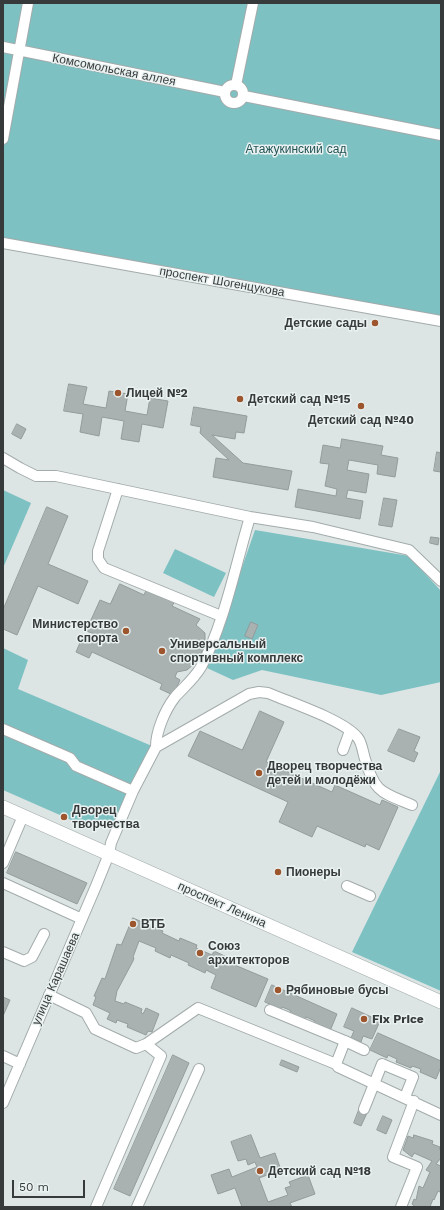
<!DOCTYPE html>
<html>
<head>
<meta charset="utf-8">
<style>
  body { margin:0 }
  #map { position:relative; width:444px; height:1210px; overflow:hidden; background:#dce4e4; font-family:"Work Sans",sans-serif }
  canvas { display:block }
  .frame { position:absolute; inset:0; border:4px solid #373a3b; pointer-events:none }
  .scale { position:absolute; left:12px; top:1180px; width:73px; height:18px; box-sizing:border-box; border:2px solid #373a3b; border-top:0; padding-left:5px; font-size:12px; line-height:14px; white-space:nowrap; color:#373a3b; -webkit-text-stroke:3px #e9f1f1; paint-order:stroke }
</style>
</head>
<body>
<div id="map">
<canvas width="444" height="1210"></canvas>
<div class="frame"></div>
<div class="scale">50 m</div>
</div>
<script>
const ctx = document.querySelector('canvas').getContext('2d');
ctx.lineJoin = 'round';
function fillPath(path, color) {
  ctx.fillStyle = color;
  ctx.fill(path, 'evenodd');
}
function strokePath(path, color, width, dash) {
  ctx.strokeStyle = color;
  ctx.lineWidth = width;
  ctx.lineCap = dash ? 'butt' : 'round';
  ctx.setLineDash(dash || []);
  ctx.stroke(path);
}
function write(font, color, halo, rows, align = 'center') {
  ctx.font = font + ' "Work Sans",sans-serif';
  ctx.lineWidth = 3;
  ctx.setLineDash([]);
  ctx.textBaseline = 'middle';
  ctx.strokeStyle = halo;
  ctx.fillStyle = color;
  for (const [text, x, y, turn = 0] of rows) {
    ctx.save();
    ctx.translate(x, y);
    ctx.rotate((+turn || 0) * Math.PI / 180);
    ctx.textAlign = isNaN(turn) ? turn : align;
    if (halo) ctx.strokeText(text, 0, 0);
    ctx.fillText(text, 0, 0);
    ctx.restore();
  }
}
fillPath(new Path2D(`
  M3 3H441V321L3 243Z
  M3 490 31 503 3 568Z
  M255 530 409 556 441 591V682L381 695 262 670 233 680 207 668Z
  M175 549 226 573 214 597 163 573Z
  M3 648 28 660 18 689 152 746 116 821 94 830 3 790Z
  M441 770V991L352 952Z`), '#7dc1c3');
const building = new Path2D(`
  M69 384 87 387 83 404 106 408 109 391 128 394 125 411 147 415 150 398 168 401 163 428 142 424 139 442 121 439 124 421 102 417 99 436 80 432 83 414 64 411Z
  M194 407 247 416 244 433 236 432 235 439 212 435 243 463 292 471 288 490 213 477 216 458 229 460 200 433 201 427 191 425Z
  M17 424 26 429 21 439 12 434Z
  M342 439 383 446 381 455 398 458 395 477 377 474 378 465 349 460 347 470 369 474 366 493 348 490 346 498 363 501 360 519 295 507 298 489 336 496 337 489 325 486 329 464 320 463 323 445 340 448Z
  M437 452 441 453V472L434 471Z
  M384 498 397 500 392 527 379 525Z
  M47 507 68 516 48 564 88 581 78 604 38 586 17 635 3 629V610Z
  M431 537 439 538 438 545 430 543Z
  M120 584 144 595 147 588 175 601 172 606 200 619 196 625 205 633V643L202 652 194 664 187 670 177 672 175 677 180 680 173 695 160 689 162 684 92 652 89 658 76 652 82 638 91 642 95 634 86 631 100 600 110 604Z
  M251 622 258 625 252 639 245 636Z
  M260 711 284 722 266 762 332 792 335 785 380 805 382 800 398 807 379 850 366 844 365 847 317 826 312 837 279 822 288 802 188 756 200 731 242 750Z
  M399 729 420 737 414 751 418 753 414 762 388 751Z
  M16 852 87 883 77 904 7 873Z
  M133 918 163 931 162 933 179 941 180 938 197 945 196 948 212 955 214 951 231 959 230 963 268 979 256 1007 211 988 216 975 206 970 205 973 188 965 189 963 171 955 170 958 155 951 156 948 139 941 133 957 134 958 133 961 117 991 115 1001 124 1004 125 1002 142 1009 141 1012 143 1014 146 1008 159 1014 152 1032 148 1031 146 1035 127 1027 128 1024 117 1020 116 1023 107 1019 110 1013 93 1005 96 997 94 996 102 978 105 979 117 944 121 945Z
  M272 985 337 1014 330 1031 314 1024 315 1021 306 1017 305 1020 290 1013 291 1011 287 1009 282 1007 281 1009 265 1002Z
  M3 997 10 1000 3 1016Z
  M352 1008 380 1021 372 1039 363 1036 361 1042 351 1038 354 1031 344 1027Z
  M378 1033 441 1061V1067L436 1079 420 1072 421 1069 412 1066 411 1068 396 1062 397 1059 388 1055 387 1058 370 1050Z
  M173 1055 189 1063 130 1196 114 1189Z
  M282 1060 299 1067 297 1072 280 1065Z
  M359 1110 367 1113 361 1126 354 1123Z
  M383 1116 392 1120 386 1134 377 1130Z
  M251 1135 260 1158 275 1153 281 1170 259 1178 268 1202 288 1195 285 1188 291 1186 289 1182 308 1175 315 1194 290 1203 292 1207H242L235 1188 218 1194 211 1175 229 1169 232 1177 257 1167 255 1162 248 1165 246 1159 238 1161 231 1142Z
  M414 1135 433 1141 432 1144 440 1147 439 1149 441 1150V1158L436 1164 441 1166V1190L440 1192 438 1191 434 1200 433 1199 430 1207H415L412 1204 414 1199 416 1200 419 1186 423 1188 430 1172 426 1170 432 1161 414 1153 412 1157 403 1150 408 1136 413 1138Z`);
fillPath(building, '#a9b1b1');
strokePath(building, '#939b9b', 1);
const minor = new Path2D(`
  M3 47 225 92
  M225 94a9 9 0 1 1 18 0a9 9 0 1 1-18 0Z
  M236 85 253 3
  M244 96 441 135
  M3 139 28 3
  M3 243 441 321
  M3 458 20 468 36 476H56L250 517 313 527 409 550 441 581
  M118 489 98 551V559L104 568 221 616
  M3 729 70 758 76 766 133 791
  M156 747C156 731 165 710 175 697 184 687 194 679 201 667 224 625 236 563 250 517
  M343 750 350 731
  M3 863 23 816
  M3 883 82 919
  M347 886 370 896
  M3 952 24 961 32 957 44 934
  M49 995 86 1013 95 1029 136 1048 146 1044 198 1008 336 1064 338 1067 441 1115
  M270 1010 345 1041
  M3 1056 20 1064
  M336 1064 345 1041 364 1050
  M3 1103 96 886 109 854 111 843 133 791 156 747 249 694 259 692 268 693C291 703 344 720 358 738 362 743 363 753 365 759 375 793 381 792 412 805
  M364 1109 382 1064 413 1077 405 1097
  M96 1207 161 1056 146 1044
  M137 1207 199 1069
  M401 1207 417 1167 393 1157 414 1101`);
const major = new Path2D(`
  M3 807 441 1002`);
strokePath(minor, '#a3abab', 12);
strokePath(major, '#a3abab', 14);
strokePath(minor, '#fff', 10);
strokePath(major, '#fff', 13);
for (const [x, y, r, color] of [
  [375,323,4,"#9c552d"],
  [118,393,4,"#9c552d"],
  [240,399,4,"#9c552d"],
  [361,406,4,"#9c552d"],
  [126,631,4,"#9c552d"],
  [162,651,4,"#9c552d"],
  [259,773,4,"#9c552d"],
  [64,817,4,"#9c552d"],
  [278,872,4,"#9c552d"],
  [133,924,4,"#9c552d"],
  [200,953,4,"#9c552d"],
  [278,990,4,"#9c552d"],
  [364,1019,4,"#9c552d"],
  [260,1171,4,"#9c552d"]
]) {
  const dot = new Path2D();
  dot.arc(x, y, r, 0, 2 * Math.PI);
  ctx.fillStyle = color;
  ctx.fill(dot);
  strokePath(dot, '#e9f1f1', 1.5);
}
write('12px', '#373a3b', '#e9f1f1', [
  ["Комсомольская аллея",114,70,11],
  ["проспект Шогенцукова",222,282,10],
  ["проспект Ленина",222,905,24],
  ["улица Карашаева",56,979,-66]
]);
write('12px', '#235456', '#e9f1f1', [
  ["Атажукинский сад",296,149]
]);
write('bold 12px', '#373a3b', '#e9f1f1', [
  ["Детские сады",367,323,"right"],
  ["Лицей №2",126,393],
  ["Детский сад №15",248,399],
  ["Детский сад №40",361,420,"center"],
  ["Министерство",118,624,"right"],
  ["спорта",118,638,"right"],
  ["Универсальный",170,644],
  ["спортивный комплекс",170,658],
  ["Дворец творчества",267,766],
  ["детей и молодёжи",267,780],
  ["Дворец",72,810],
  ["творчества",72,824],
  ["Пионеры",286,872],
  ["ВТБ",141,924],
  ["Союз",208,946],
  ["архитекторов",208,960],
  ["Рябиновые бусы",286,990],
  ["Fix Price",372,1019],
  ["Детский сад №18",268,1171]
], 'left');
</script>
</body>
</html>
